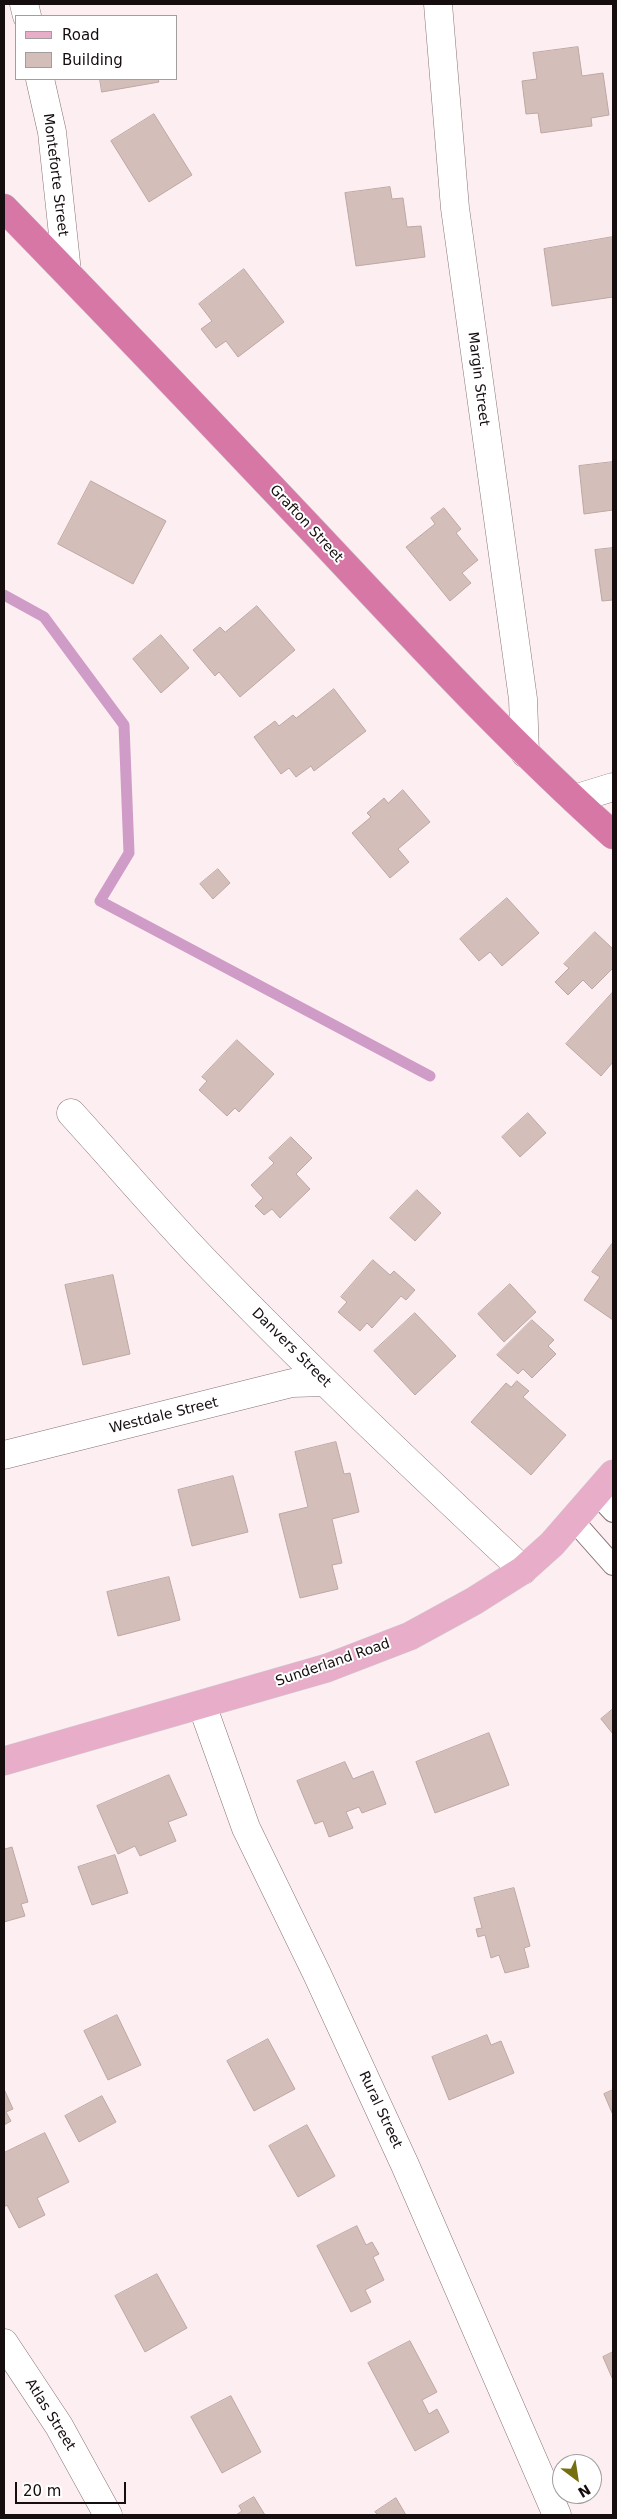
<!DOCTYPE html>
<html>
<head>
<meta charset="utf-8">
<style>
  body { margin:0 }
  #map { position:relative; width:617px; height:2519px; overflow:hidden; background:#fdeff1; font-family:"DejaVu Sans",sans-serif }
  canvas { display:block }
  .frame { position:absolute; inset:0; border:5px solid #150d0e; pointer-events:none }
  .legend { position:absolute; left:15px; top:15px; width:162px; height:65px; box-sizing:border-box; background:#fff; border:1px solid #a19e9f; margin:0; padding:6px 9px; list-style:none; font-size:15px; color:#150d0e }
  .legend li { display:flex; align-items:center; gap:10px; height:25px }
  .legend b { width:25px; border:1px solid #a19e9f }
  .north { position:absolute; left:552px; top:2454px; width:50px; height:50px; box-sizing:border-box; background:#fff; border:1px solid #a19e9f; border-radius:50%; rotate:149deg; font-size:14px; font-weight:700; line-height:20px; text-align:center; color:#150d0e }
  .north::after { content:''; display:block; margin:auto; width:18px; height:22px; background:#756f0f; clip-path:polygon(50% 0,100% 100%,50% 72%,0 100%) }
  .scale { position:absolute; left:15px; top:2482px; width:111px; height:22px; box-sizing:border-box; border:2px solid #150d0e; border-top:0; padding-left:6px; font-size:15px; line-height:18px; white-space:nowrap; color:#150d0e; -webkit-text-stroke:4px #fff; paint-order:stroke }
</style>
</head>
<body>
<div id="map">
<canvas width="617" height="2519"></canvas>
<div class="frame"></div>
<ul class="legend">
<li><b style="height:6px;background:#e7adc9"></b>Road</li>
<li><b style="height:14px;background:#d4beba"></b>Building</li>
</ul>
<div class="north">N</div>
<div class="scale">20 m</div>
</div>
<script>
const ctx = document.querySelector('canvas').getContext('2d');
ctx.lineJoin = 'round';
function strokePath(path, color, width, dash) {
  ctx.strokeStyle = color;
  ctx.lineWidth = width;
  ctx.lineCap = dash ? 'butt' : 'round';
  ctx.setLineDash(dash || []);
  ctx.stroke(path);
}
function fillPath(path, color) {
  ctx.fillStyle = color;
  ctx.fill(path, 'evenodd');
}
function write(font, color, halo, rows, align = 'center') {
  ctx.font = font + ' "DejaVu Sans",sans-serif';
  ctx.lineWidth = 4;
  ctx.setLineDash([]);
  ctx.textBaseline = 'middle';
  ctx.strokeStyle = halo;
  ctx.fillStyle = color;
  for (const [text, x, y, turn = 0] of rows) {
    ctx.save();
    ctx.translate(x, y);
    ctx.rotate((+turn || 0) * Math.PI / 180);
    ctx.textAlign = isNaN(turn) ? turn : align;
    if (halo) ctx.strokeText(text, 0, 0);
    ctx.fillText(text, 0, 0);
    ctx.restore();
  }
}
strokePath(new Path2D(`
  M4 595 44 617 124 725 129 853 100 901 430 1076`), '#cf9cc7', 11);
const building = new Path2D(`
  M578 47 582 76 603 73 609 115 591 118 592 126 541 133 538 113 526 114 522 81 537 79 533 53Z
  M100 79H158L159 82 102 92Z
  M154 114 192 175 149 202 111 141Z
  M390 187 392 199 403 198 407 227 421 226 425 257 356 266 345 193Z
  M613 237V297L552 306 544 249Z
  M244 269 284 322 238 357 226 341 216 348 201 329 212 321 199 304Z
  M613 462V510L584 514 579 466Z
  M91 481 166 521 133 584 58 544Z
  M444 508 461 529 456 533 478 560 462 573 471 583 450 601 406 547 435 524 431 518Z
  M613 548V600L602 601 595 550Z
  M257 606 295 650 240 697 219 672 215 676 193 650 220 627 225 632Z
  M161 635 189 668 161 693 133 659Z
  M334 689 366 731 314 771 311 766 296 777 289 768 281 774 254 737 275 721 279 726 293 715 296 718Z
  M403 790 430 822 398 849 409 862 390 878 352 833 371 817 367 813 384 798 388 803Z
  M218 869 230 883 213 899 200 884Z
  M507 898 539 933 502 966 490 952 479 961 460 939Z
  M595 932 613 949V968L592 989 583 980 568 995 555 982 569 968 564 964Z
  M613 992V1062L601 1076 566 1044Z
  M237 1040 274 1074 239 1112 235 1108 227 1116 199 1090 207 1081 202 1077Z
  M528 1113 546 1133 520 1157 502 1137Z
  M291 1137 312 1158 296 1174 310 1189 280 1218 272 1209 264 1215 255 1206 263 1198 251 1185 274 1163 269 1158Z
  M417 1190 441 1213 415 1241 390 1218Z
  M612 1244 613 1245V1320L584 1300 600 1277 592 1272Z
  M373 1260 390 1275 394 1271 415 1290 406 1300 401 1296 372 1328 367 1323 360 1331 338 1312 347 1302 341 1297Z
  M113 1275 130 1354 83 1365 65 1285Z
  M510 1284 536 1312 504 1342 478 1314Z
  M415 1313 456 1356 415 1395 374 1351Z
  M532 1320 554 1340 548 1346 556 1354 532 1378 523 1369 518 1374 497 1355Z
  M517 1381 529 1391 523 1397 566 1435 531 1475 471 1422 506 1383 511 1387Z
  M336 1442 344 1474 350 1473 359 1512 332 1519 342 1563 332 1565 338 1589 300 1598 279 1514 308 1507 295 1452Z
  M233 1476 248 1532 192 1546 178 1490Z
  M169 1577 180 1620 118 1636 107 1592Z
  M613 1709V1734L601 1719Z
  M489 1733 509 1785 435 1813 416 1762Z
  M345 1762 353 1779 373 1771 386 1804 362 1813 359 1807 346 1812 353 1828 329 1837 323 1821 315 1824 297 1781Z
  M169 1775 187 1815 168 1822 176 1841 140 1856 135 1846 118 1854 97 1806Z
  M4 1845 5 1849 12 1847 28 1902 21 1904 25 1916 4 1922Z
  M115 1855 128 1893 92 1905 78 1867Z
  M514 1888 530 1946 524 1948 529 1967 505 1973 499 1955 491 1958 485 1935 478 1937 476 1929 482 1928 474 1898Z
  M117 2015 141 2065 108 2080 84 2031Z
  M487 2035 491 2045 501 2041 514 2073 449 2100 432 2057Z
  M268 2039 295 2089 254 2111 227 2061Z
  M4 2089 13 2109 6 2112 11 2121 4 2125Z
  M613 2090V2115L604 2094Z
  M102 2096 116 2122 79 2142 65 2116Z
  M307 2125 335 2176 298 2197 269 2146Z
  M45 2133 69 2182 37 2198 45 2215 19 2228 7 2205 4 2207V2153Z
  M357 2226 366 2245 372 2242 379 2254 373 2257 384 2280 365 2290 371 2302 351 2312 317 2246Z
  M157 2274 187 2328 145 2352 115 2296Z
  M410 2341 437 2392 422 2400 429 2414 437 2409 449 2432 415 2451 368 2363Z
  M613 2352V2380L603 2357Z
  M231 2396 261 2452 222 2473 191 2417Z
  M254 2497 265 2515H236L242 2511 239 2506Z
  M396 2498 406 2515H378L375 2512Z`);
fillPath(building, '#d4beba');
strokePath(building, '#bda7a4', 1);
const lane = new Path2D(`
  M597 1495 613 1512
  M574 1521 613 1565`);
const street = new Path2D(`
  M24 4 27 16
  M438 4 455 208 523 699 525 753
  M40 79 52 132 67 272
  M574 799 613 787
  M71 1113C115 1161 157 1211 203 1259 306 1366 414 1468 523 1570
  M4 1455 292 1383 325 1382
  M202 1705 246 1828 317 1974 405 2165 557 2515
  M4 2343 59 2426 108 2515`);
const primary = new Path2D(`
  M4 1761 327 1668 410 1636 474 1601 523 1570 552 1544 613 1474`);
const highway = new Path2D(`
  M4 208C108 315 211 423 314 532 411 635 507 740 613 835`);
strokePath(lane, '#877375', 22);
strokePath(street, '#877375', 29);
strokePath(primary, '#d0cfcf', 29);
strokePath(highway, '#d0cfcf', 29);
strokePath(lane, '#fff', 20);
strokePath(street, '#fff', 28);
strokePath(primary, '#e7adc9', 28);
strokePath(highway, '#d777a5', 28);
write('14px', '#150d0e', '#fff', [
  ["Monteforte Street",55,175,83],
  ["Margin Street",478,379,83],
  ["Grafton Street",306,524,47],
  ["Danvers Street",291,1348,45],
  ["Westdale Street",164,1416,-14],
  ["Sunderland Road",333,1663,-19],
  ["Rural Street",380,2110,65],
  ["Atlas Street",50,2415,58]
]);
</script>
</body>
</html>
